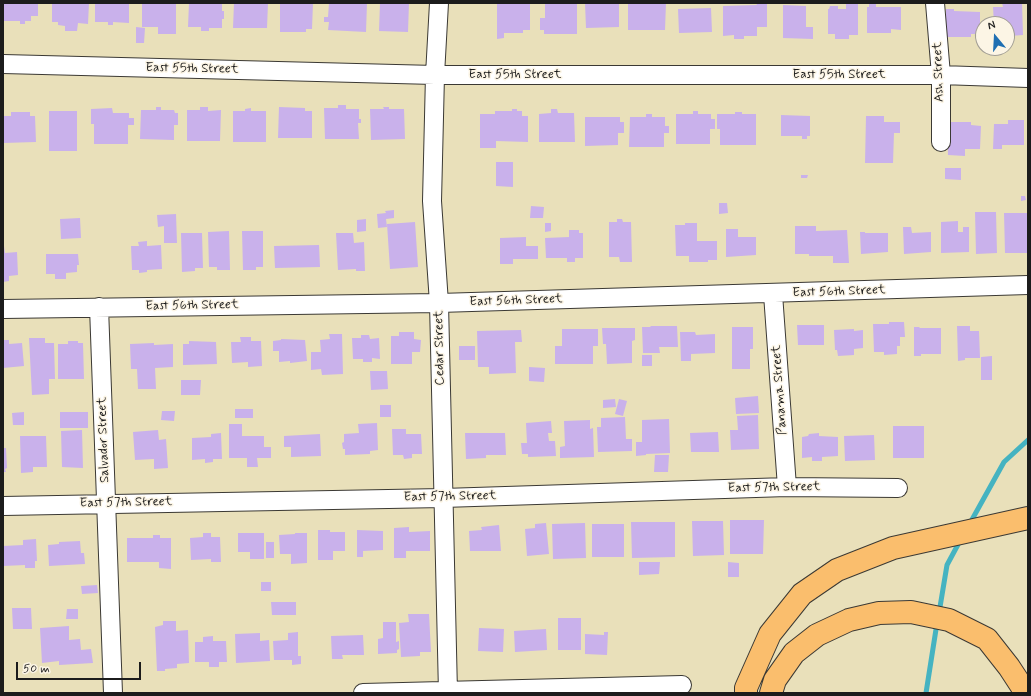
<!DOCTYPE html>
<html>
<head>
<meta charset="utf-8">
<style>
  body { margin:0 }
  #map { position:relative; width:1031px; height:696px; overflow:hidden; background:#e9e0ba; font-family:Mynerve,sans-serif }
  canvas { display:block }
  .frame { position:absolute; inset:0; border:4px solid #1c1c1c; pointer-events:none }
  .north { position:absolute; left:975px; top:16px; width:40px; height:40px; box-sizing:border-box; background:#fcf5e5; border:1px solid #a29e95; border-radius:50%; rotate:342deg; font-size:11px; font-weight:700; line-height:16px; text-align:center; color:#1c1c1c }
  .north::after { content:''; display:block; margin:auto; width:14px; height:18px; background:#1f6fb2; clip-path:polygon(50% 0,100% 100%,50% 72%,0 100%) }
  .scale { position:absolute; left:16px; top:662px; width:125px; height:18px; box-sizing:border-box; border:2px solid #1c1c1c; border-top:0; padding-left:5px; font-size:12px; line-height:14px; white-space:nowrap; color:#1c1c1c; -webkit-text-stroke:3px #fcf5e5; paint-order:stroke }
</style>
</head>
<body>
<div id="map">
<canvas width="1031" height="696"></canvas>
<div class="frame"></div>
<div class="north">N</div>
<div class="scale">50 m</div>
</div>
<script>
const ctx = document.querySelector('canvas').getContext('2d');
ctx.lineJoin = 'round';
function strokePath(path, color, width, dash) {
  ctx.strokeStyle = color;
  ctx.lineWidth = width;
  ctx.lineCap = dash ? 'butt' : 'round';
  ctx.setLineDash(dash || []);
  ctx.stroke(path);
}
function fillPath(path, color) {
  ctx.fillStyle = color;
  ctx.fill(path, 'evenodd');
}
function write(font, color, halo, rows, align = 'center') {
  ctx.font = font + ' Mynerve,sans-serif';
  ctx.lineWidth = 3;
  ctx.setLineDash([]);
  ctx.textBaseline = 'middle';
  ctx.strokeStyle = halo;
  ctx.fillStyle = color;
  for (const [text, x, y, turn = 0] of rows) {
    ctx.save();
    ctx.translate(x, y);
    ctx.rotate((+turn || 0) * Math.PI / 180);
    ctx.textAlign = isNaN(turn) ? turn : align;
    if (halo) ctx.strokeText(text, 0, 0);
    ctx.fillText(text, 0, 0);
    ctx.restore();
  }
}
strokePath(new Path2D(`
  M969 525 1004 462 1028 440
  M939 613 947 565 961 539
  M926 693 937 623`), '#45b3c1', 5);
fillPath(new Path2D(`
  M4 3H38V16H31V21H25V24H20V21H4Z
  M52 3H89L88 24 78 23 77 31H65V26L58 25V22H52Z
  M95 3H129V23L113 22V25H108V22H95Z
  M142 3H176V34H158V27H142Z
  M189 3H222V11H224V19H222V28H209V31H201V27H188Z
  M234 3H268L267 28H233Z
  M280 3H313L312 29H306V32H280Z
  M329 3H367L366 32 328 30 329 22H324V17H328Z
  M380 3H409L408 32 379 31Z
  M497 3H530V30H523V33H504V38L497 39Z
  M577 3V34H544V30H540V18H545V4Z
  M585 3H619V27L586 28Z
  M628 3H666L665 30H628Z
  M756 3H767V27H757V36H744V39H734V35L723 36V6L757 5Z
  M846 3H858V35H849V39H835V34H828V9H829L830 6H838V9H846Z
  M1002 3H1022L1023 35 1010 36V38H1007V24H994L993 7H1003Z
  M869 4H876V7H901V30L891 29V33H867V7H869Z
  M783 5 806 6V27H813V39L783 38Z
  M711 8 712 32 679 33 678 9Z
  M946 9H954V11L980 12V34H971V37H946Z
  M136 27 145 28 144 43H136Z
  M338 105H346V109H359V119H361V123H358L359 139H325L324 108H338Z
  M156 107H161V110H174L175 113H178V125H174V140L140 139 141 110H156Z
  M200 107H208V111L221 110 220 141H187V110H200Z
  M279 107 305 108V111H312V138H278Z
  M383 107H389V109H404L405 139 371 140 370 109H384Z
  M112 108 113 113H129V118H134V125H128V144H94V124H91V109Z
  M251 108V111H266V142H233V111H245V109Z
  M512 109H517V111H522V116H528V142L496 141V148H480V114H495V111H512Z
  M551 109H557L558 113H574L575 142H539V114L551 113Z
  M49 111H77V151H49Z
  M693 111H698V114H711V119H715V129H710V144H676V114H693Z
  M11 112H30V116H35L36 142 3 143V116H11Z
  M735 112H742V114H756V145H720V129H717V114H735Z
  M646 114H652V117H665V126H669V133H664V147H629L630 117H646Z
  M781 115 810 116V136H807V139H802V136H781Z
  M866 116H884V122H900V133H894L893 163H865Z
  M585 117H620V122H624V133H618V145L585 146Z
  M1008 120H1024V145H1002V149H993L994 124H1008Z
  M947 122H971V125L981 126 980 149H965V156L948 155Z
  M496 162H513V187L496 186Z
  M945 168H961V180L945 179Z
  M801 175H808L807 178H801Z
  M1021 196H1025L1026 200 1021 201Z
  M719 203H727L728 213 719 214Z
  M531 206 544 207 543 218H530Z
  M394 210V218L386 219 387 227 378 228 377 214 386 213 385 211Z
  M975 212H996L997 253 976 254Z
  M1004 213H1028V253H1005Z
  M176 214 177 243H164V226L158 227 157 215Z
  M80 218 81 238 61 239 60 219Z
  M366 219V231L357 232V220Z
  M617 219H622L623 222H631L632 262H620L619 257H609V222H617Z
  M958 221V232H963V227H969V252L941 253V222Z
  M415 222 418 267 390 269 387 224Z
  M545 223H551V231L545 232Z
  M685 223H697V241H717V260H708V262H689V256H676L675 225H685Z
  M795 226H816V231L847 230 849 263H833V256H809V254H795Z
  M903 227H911L912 233 931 232V252L904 254Z
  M726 229H738V237H756V255L726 257Z
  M569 230H579V233H583V258H575V262H567V258H546L545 238 569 237Z
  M229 231 230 270H217V267H209L208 232Z
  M242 231H263V267H256V270H243Z
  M860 232H865V233H888V252L861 254Z
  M181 233H202L203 268H195V271L182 272Z
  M336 233H353L354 243 364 242 365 271H356V269L338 270Z
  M526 237V246H538V259H513V264H500V238Z
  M147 241V246L161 245 162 269 147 270V272L139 273V270H132L131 246H139L138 242Z
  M319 245 320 267 275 268 274 246Z
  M3 246H4L5 253 17 252 18 275 9 276V281L3 282Z
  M46 254H78L79 265H77V272L66 273V279H55V274H46Z
  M889 322H904L905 337H900V346H897V354L884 355V352H874L873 324H889Z
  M797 325H824V345H798Z
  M650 326H677L678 347H659L660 353H643L642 327H651Z
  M957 326H970V331H979L980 358H965V360L958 361Z
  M732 327H753V349H750V369H732Z
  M914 327H920L919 328H941V354H921V356H914Z
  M602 328H635V340L632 341V363L607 364 606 344H603Z
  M562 329H598V346H593V364H555V346H562Z
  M854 329V331L863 330V348L854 349V355L838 356 837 350H835L834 330Z
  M521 330 522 342H515L516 373 489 374V367H478L477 331Z
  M399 332H414V339L421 340 420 352H412V364H391V336H399Z
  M680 332H695L696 335 715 334V353L691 354V361H681Z
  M329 334H342L343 374 322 375 321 369 311 370V352H321L320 340 330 339Z
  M361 335H369L370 339 379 338 380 359 372 358V362H363V359H353L352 338H361Z
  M240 337H251V341H261L262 366 248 367V362L232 363 231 342H241Z
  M29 338H45V343H54L55 379H49V394L32 395Z
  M281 339 305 340 307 361 290 363V361L279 362V351H273V341L281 340Z
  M3 340H9V344L22 343 24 366 3 368Z
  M68 341H78V343H83L84 379H58V344H68Z
  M189 341 216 342 217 364 183 365V344H189Z
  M154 343V345L173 344V367L155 368 156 389H138L137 369H131L130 344Z
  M459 346H475V360H459Z
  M642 355H652V366H642Z
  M992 356V380H981V357Z
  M529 367 545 368 544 382 529 381Z
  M370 371H387L388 389 371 390Z
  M181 380H201L200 395H181Z
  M758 396 759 413 736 414 735 398Z
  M615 399 616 407 603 408V400Z
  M619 399 627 401 623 416 615 414Z
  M380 405H391V417H380Z
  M235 409H253V418H235Z
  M162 411H175L174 421 161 420Z
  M24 412V425H13L12 413Z
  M60 412H88V428H60Z
  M758 415 759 449 731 450 730 430H738L737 416Z
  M625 417 626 439H632V451L598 452 597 427H601V418Z
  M669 419 670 453 646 454V455L636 456V442H642V420Z
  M590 420V429L593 428 594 457 560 458V447L565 446 564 421Z
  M551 421 552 433H548L549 441H555L556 456 528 457V454H522L521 443H527L526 423Z
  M377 423 378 450 370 451V454L345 455V449H343L342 443 344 442V434L359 433 358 424Z
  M229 424H242V436H264V447H271V458H257L258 467H247V458H229Z
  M893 426H924V458H893Z
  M392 429H406V434H421L422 454H412V458L404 459 403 455H393Z
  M82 430 83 468 62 467 61 431Z
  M158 430 159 440 166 439 168 468 154 469V459L135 460 133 432Z
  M718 432 719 452H691L690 433Z
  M221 433 222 459H213V462L205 463V459L192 460V438L211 437V434Z
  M465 433H505L506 455H486V458L466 459Z
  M819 433V436L838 437V456L822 457V461H812V457L802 458V437L808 436 809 434Z
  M320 434 321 456 291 457V447H284V436Z
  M874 435 875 460 845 461 844 436Z
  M20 436H46L47 467H33V472L21 473Z
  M3 448H6L7 468 5 469 6 472H3Z
  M655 455H669L668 472H654Z
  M730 520H764L763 554H730Z
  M692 521H723L724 555 693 556Z
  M631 522H675V557L632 558Z
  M546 523 549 554 527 556 525 529 535 528V524Z
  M585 523 586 558 553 559 552 524Z
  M592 524H624V557H592Z
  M499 525 501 551H470L469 531 482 530 481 527Z
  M409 527V532L430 531V551H406V558H394V528Z
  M318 530H330V532H345V551H333V560H318Z
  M357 530 383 531V550L363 551V557H357Z
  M203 533H211V537H220L221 562H211V559L191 560 190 538 203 537Z
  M238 533H264V559H250V552H238Z
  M295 533H307V563L291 564V554H280L279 535 295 534Z
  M153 535H160V538H171V569L159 568V562H127V538H153Z
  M36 539 37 561H35V568H25V565L3 566V546L23 545V540Z
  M80 541 81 553H84L85 564 49 566 48 545 59 544V542Z
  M266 542H274V558H266Z
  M639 562H660L659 574 639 575Z
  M728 562 739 563V577H728Z
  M261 582H271V591H261Z
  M97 585 98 593 82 594 81 586Z
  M271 602H296V615H272Z
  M12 608H31L32 629H13Z
  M67 609H78V619H66Z
  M408 614H429L431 652H420V656L401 657 399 623 409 622Z
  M558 618H581V650H558Z
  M163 621H176V631L188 630 189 663 177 664V668L165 669V671H157L155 627 163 625Z
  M383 622H396V642L399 641V649L397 650V653L378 654V639L383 638Z
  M69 626V640L80 639 81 650 91 649 93 663 59 665V661L42 663 40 628Z
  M479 628 504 629 503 652 478 651Z
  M546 629 547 650 515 652 514 631Z
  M298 632V656H301V664L292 665V660H274L273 641 288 640V633Z
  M604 632H608L607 655 585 654V634L604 635Z
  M260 633V641L269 640 270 661 236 663 235 634Z
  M363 635 364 655H342L343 659H332L331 636Z
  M213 636V641H226L227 662H219V667H209V662H195V642H203V637Z`), '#c9b1eb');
const street = new Path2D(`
  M439 3 435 75 432 201 439 303 448 693
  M935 3 941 75V142
  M3 64 435 75H941L1028 78
  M773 294 787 487
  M99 307 113 693
  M3 309 439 303 1028 285
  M3 506 443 498 787 487 898 488
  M363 693 682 685`);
const highway = new Path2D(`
  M746 693V688L770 634 802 594 837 570 893 548 1028 518
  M771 693 775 680 794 653 817 635 849 620 879 613 911 612 949 620 987 639 1009 667 1026 693`);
strokePath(street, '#3b3934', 20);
strokePath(highway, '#3b3934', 24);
strokePath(street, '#fff', 18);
strokePath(highway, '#fabe6d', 22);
write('13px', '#1c1c1c', '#fcf5e5', [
  ["East 55th Street",192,69,1],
  ["Ash Street",939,72,-92],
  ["East 55th Street",515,75],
  ["East 55th Street",839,75],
  ["East 56th Street",839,292,-2],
  ["East 56th Street",516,301,-2],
  ["East 56th Street",192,306,-1],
  ["Cedar Street",440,348,-91],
  ["Panama Street",780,390,-94],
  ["Salvador Street",104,440,-92],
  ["East 57th Street",774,488,-1],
  ["East 57th Street",450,497,-1],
  ["East 57th Street",126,503,-1]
]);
</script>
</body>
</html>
